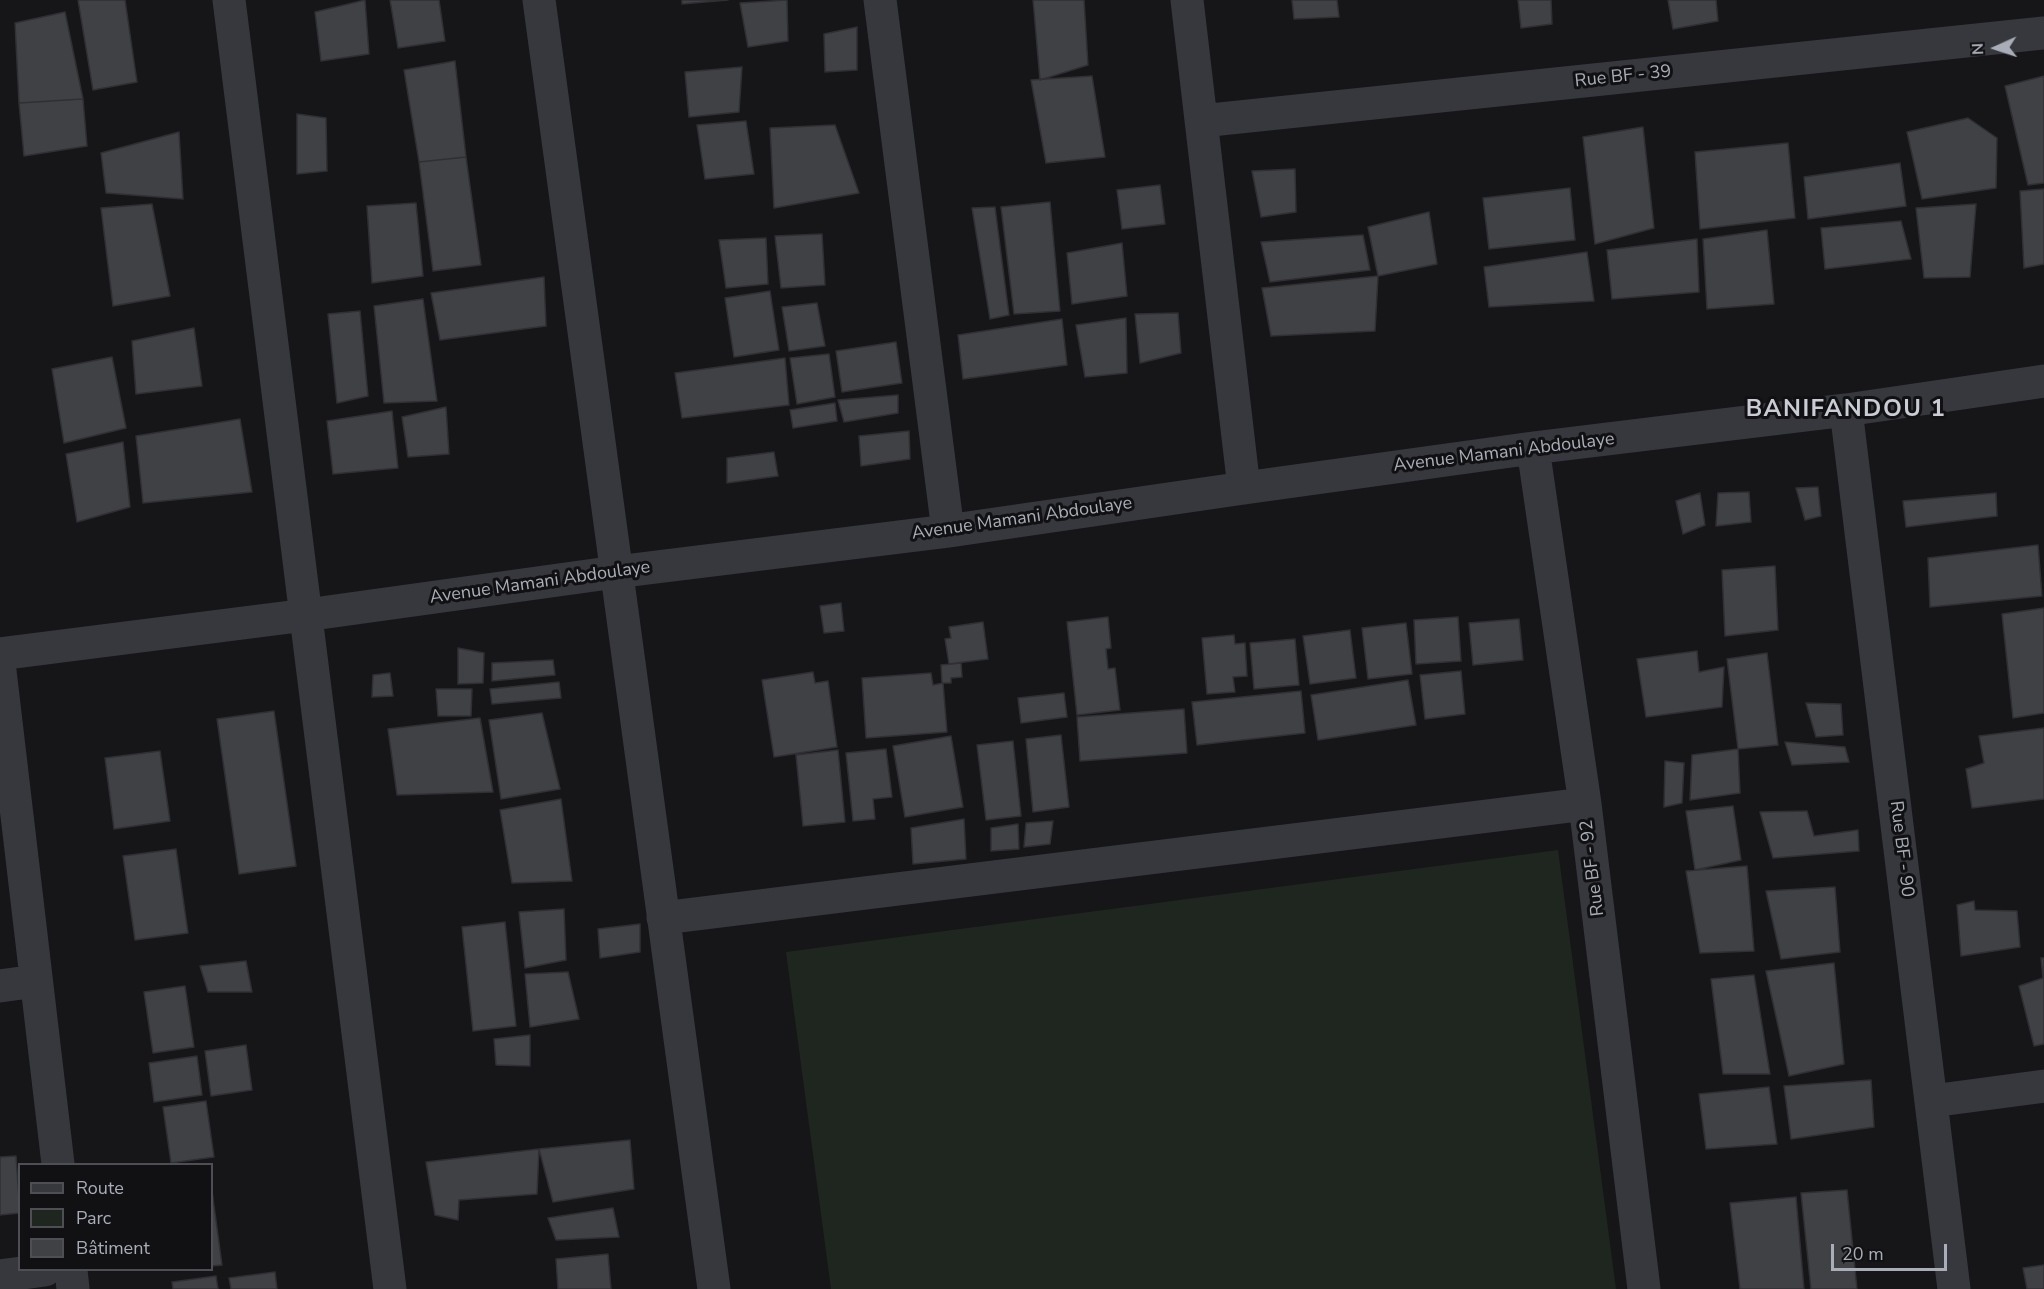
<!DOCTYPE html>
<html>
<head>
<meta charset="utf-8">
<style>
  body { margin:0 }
  #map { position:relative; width:2044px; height:1289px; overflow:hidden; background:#161618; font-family:"Nunito Sans",sans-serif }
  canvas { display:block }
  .legend { position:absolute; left:18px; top:1163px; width:195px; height:108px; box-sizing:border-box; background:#111113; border:2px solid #4d4f55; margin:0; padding:8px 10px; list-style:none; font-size:18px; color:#a8adb8 }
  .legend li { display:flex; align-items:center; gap:12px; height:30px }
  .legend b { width:30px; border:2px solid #4d4f55 }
  .north { position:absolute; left:1966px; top:18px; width:60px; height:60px; -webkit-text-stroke:4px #111113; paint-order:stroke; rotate:267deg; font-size:16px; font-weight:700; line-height:24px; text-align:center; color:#a8adb8 }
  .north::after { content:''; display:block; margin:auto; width:21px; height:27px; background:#a8adb8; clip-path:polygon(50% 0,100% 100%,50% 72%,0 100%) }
  .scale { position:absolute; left:1831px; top:1244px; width:116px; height:27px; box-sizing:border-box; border:3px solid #a8adb8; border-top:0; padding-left:8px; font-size:18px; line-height:21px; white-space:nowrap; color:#a8adb8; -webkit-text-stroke:4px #111113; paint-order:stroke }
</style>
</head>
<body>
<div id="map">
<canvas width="2044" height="1289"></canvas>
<ul class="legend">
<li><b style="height:8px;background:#37383d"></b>Route</li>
<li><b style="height:16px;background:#1e261f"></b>Parc</li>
<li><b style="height:16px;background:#404145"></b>Bâtiment</li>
</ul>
<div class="north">N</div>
<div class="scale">20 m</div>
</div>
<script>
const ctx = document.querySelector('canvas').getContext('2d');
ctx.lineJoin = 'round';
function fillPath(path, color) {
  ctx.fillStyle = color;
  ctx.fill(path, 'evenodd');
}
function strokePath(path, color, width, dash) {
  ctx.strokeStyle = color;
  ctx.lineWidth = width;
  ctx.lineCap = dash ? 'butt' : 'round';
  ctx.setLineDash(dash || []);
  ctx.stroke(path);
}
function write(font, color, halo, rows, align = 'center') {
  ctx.font = font + ' "Nunito Sans",sans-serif';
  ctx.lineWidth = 6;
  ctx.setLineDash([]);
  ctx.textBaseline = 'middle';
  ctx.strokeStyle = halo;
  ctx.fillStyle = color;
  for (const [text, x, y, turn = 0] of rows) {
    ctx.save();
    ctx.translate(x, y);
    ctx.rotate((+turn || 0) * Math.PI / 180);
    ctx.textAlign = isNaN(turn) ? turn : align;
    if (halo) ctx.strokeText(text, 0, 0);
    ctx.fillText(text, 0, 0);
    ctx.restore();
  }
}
fillPath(new Path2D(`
  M1558 850 1616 1289H831L786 952Z`), '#1e261f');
const building = new Path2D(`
  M78 0H125L137 82 93 90Z
  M365 0 369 54 321 61 315 12Z
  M390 0H439L445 41 398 48Z
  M682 0H728L682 4Z
  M787 0 788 41 748 47 740 3Z
  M1033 0H1084L1088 65 1040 80Z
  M1292 0H1337L1339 17 1294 19Z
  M1518 0H1551L1552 24 1521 28Z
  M1668 0H1716L1718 21 1673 29Z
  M65 12 83 99 19 103 15 23Z
  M857 27V70L825 72 824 34Z
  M455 61 466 157 419 162 404 70Z
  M742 67 739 112 689 117 685 72Z
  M1092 76 1105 157 1046 163 1031 80Z
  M2044 76V183L2028 185 2005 86Z
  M83 99 87 146 24 156 19 103Z
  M297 114 326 118 327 171 297 174Z
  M1968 118 1997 138 1996 188 1922 199 1907 132Z
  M746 121 754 174 705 179 697 125Z
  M835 125 859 193 774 208 770 128Z
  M1643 127 1654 228 1595 244 1583 137Z
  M179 132 183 199 106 193 101 153Z
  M1788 143 1795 218 1700 229 1695 152Z
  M466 157 481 265 433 271 419 162Z
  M1900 163 1906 206 1808 219 1804 177Z
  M1295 169 1296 212 1261 217 1252 171Z
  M1160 185 1165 224 1122 229 1117 190Z
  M1570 188 1575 240 1489 249 1483 198Z
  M2044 189V264L2024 268 2020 191Z
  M1050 202 1060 311 1014 314 1001 207Z
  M416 203 423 276 372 283 367 206Z
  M152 204 170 296 113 306 101 208Z
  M1976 204 1970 277 1924 278 1916 208Z
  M995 207 1009 315 990 319 972 208Z
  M1429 212 1437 264 1378 276 1368 227Z
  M1901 221 1911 259 1825 269 1821 228Z
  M1767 230 1774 304 1707 309 1703 239Z
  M822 234 825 285 781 288 775 236Z
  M1363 235 1370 270 1270 282 1261 242Z
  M766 238 768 284 726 288 719 240Z
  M1697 239 1699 292 1612 299 1607 250Z
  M1122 243 1127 296 1072 304 1067 253Z
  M1587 252 1594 301 1489 307 1484 267Z
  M1378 276 1375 331 1271 336 1262 288Z
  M544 277 546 326 440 340 431 293Z
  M770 291 779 350 734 357 725 298Z
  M423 299 437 401 384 403 374 306Z
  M817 303 825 346 789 351 782 307Z
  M360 311 368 396 337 403 328 314Z
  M1178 313 1181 353 1140 363 1135 314Z
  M1126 318 1127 373 1085 377 1076 325Z
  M1062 319 1067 365 963 379 958 335Z
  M194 328 202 386 136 394 132 341Z
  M896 342 902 383 842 392 836 351Z
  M829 354 835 397 797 404 790 358Z
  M112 357 126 428 64 443 52 369Z
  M785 358 789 405 682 418 675 373Z
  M898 395V413L844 422 838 400Z
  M835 403 837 421 793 428 790 410Z
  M446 407 449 454 408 457 402 417Z
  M392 411 398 468 333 474 327 421Z
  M240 419 252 492 143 503 136 436Z
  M909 431 910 459 861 466 859 436Z
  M123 442 130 507 77 522 66 454Z
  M774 452 778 476 727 483V458Z
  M1818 487 1821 516 1805 520 1796 488Z
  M1749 492 1751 522 1716 526 1718 493Z
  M1700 493 1705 525 1683 534 1676 501Z
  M1996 493 1997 516 1906 527 1903 501Z
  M2038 545 2042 596 1930 607 1928 558Z
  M1775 566 1778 630 1725 636 1722 570Z
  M841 603 844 631 824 633 820 606Z
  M2044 608V713L2013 718 2002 614Z
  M1108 617 1111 648 1106 649 1108 669 1115 668 1120 710 1077 715 1067 622Z
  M1458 617 1461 661 1416 664 1414 620Z
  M1519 619 1523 660 1473 665 1469 623Z
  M983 622 988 659 949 664 945 639 951 638 949 627Z
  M1406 623 1412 674 1368 679 1362 628Z
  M1350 630 1356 678 1310 684 1303 636Z
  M1234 635 1235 644 1245 643 1247 676 1233 677 1235 692 1207 694 1202 638Z
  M1295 639 1299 685 1254 689 1250 643Z
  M458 648 484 653 483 683 458 684Z
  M1697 651 1699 672 1724 667 1722 707 1646 717 1637 659Z
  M1767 653 1778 745 1738 749 1727 659Z
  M553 660 555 675 492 681V663Z
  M961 663 962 677 951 678V683H942L941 665Z
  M1461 671 1465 714 1425 719 1420 675Z
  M813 672 815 683 828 681 837 747 774 757 762 680Z
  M390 673 393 696 372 697 373 675Z
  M931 673 933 685 943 683 947 732 866 738 862 678Z
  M1408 680 1416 725 1318 740 1311 695Z
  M559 682 561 698 492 704 490 689Z
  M436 689H472L471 716H438Z
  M1301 691 1305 733 1197 745 1192 702Z
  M1064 693 1067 717 1021 723 1018 698Z
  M1806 703 1841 704 1843 735 1816 737Z
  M1184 709 1187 753 1080 761 1077 717Z
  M274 711 296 866 239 874 217 719Z
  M542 713 560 789 501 799 489 720Z
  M480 718 493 792 397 795 388 729Z
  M2044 728V799L1972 808 1966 769 1984 763 1979 736Z
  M1061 735 1069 807 1033 812 1026 739Z
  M951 736 963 807 905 817 893 746Z
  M1013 741 1021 816 986 820 977 745Z
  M1785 742 1845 747 1849 762 1792 765Z
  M886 749 892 797 873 799 875 819 853 821 846 753Z
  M1738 749 1740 793 1690 800 1692 755Z
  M838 750 845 822 803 826 796 755Z
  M160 751 170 821 114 829 105 758Z
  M1665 761 1684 763 1682 803 1664 807Z
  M561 799 572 881 512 883 500 810Z
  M1733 806 1741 860 1695 870 1686 811Z
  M1807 811 1814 836 1858 830 1859 851 1773 858 1760 812Z
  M964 819 966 859 913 864 911 828Z
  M1053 821 1050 844 1024 847 1026 823Z
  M1018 824 1019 849 991 851V828Z
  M176 849 188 933 135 940 123 856Z
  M1747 866 1754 951 1700 953 1686 871Z
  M1835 887 1840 952 1781 959 1766 891Z
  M1974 901 1975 910 2017 911 2020 947 1961 956 1957 905Z
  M564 909 566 960 525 968 519 912Z
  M505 922 516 1026 473 1031 462 927Z
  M640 924V952L600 958 598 929Z
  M2041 958H2044V1044L2034 1046 2019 986 2043 978Z
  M246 961 252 992H208L200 966Z
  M1834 963 1844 1064 1789 1076 1766 971Z
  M568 972 579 1019 530 1027 525 974Z
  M1754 975 1770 1074H1723L1711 979Z
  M185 986 194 1047 153 1053 144 992Z
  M530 1035V1066L496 1065 494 1039Z
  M246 1045 252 1090 211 1096 205 1051Z
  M197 1056 202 1095 154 1102 149 1063Z
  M1871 1080 1874 1127 1791 1139 1784 1086Z
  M1769 1087 1777 1144 1706 1149 1699 1094Z
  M206 1101 214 1157 171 1163 163 1107Z
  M630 1140 634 1189 553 1202 539 1149Z
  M539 1149 537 1194 459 1200 458 1220 435 1215 426 1162Z
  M16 1156 20 1213 0 1215V1157Z
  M1847 1190 1857 1289H1811L1801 1193Z
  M212 1191 222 1265 212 1266Z
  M1796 1197 1804 1289H1740L1730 1203Z
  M613 1208 619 1237 556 1240 548 1218Z
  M608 1254 611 1289H558L556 1259Z
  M2044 1265V1289H2027L2023 1268Z
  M275 1272 277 1289H231L229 1278Z
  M216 1276 218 1289H173L172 1282Z`);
fillPath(building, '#404145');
strokePath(building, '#303034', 1.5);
strokePath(new Path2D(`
  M229 0 390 1289
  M539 0 714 1289
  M880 0 948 531
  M1187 0 1244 488
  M1201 121 2044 33
  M1846 410 1954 1289
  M1533 448 1585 804 1644 1289
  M0 654 306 615 616 572 948 531 1244 488 1533 448 1846 410 2044 381
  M0 671 58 1164
  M663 918 1585 804
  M0 986 36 981
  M1932 1101 2044 1086
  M71 1270 73 1289
  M0 1276 45 1270`), '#37383d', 33);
write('18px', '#a8adb8', '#111113', [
  ["Rue BF - 39",1623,77,-6],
  ["Avenue Mamani Abdoulaye",1504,453,-7],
  ["Avenue Mamani Abdoulaye",1022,519,-8],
  ["Avenue Mamani Abdoulaye",540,583,-8],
  ["Rue BF - 90",1901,849,83],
  ["Rue BF - 92",1593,868,-97]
]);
ctx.letterSpacing = '1.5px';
write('bold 24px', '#c9ccd4', '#111113', [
  ["BANIFANDOU 1",1846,410]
]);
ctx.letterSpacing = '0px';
</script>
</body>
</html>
